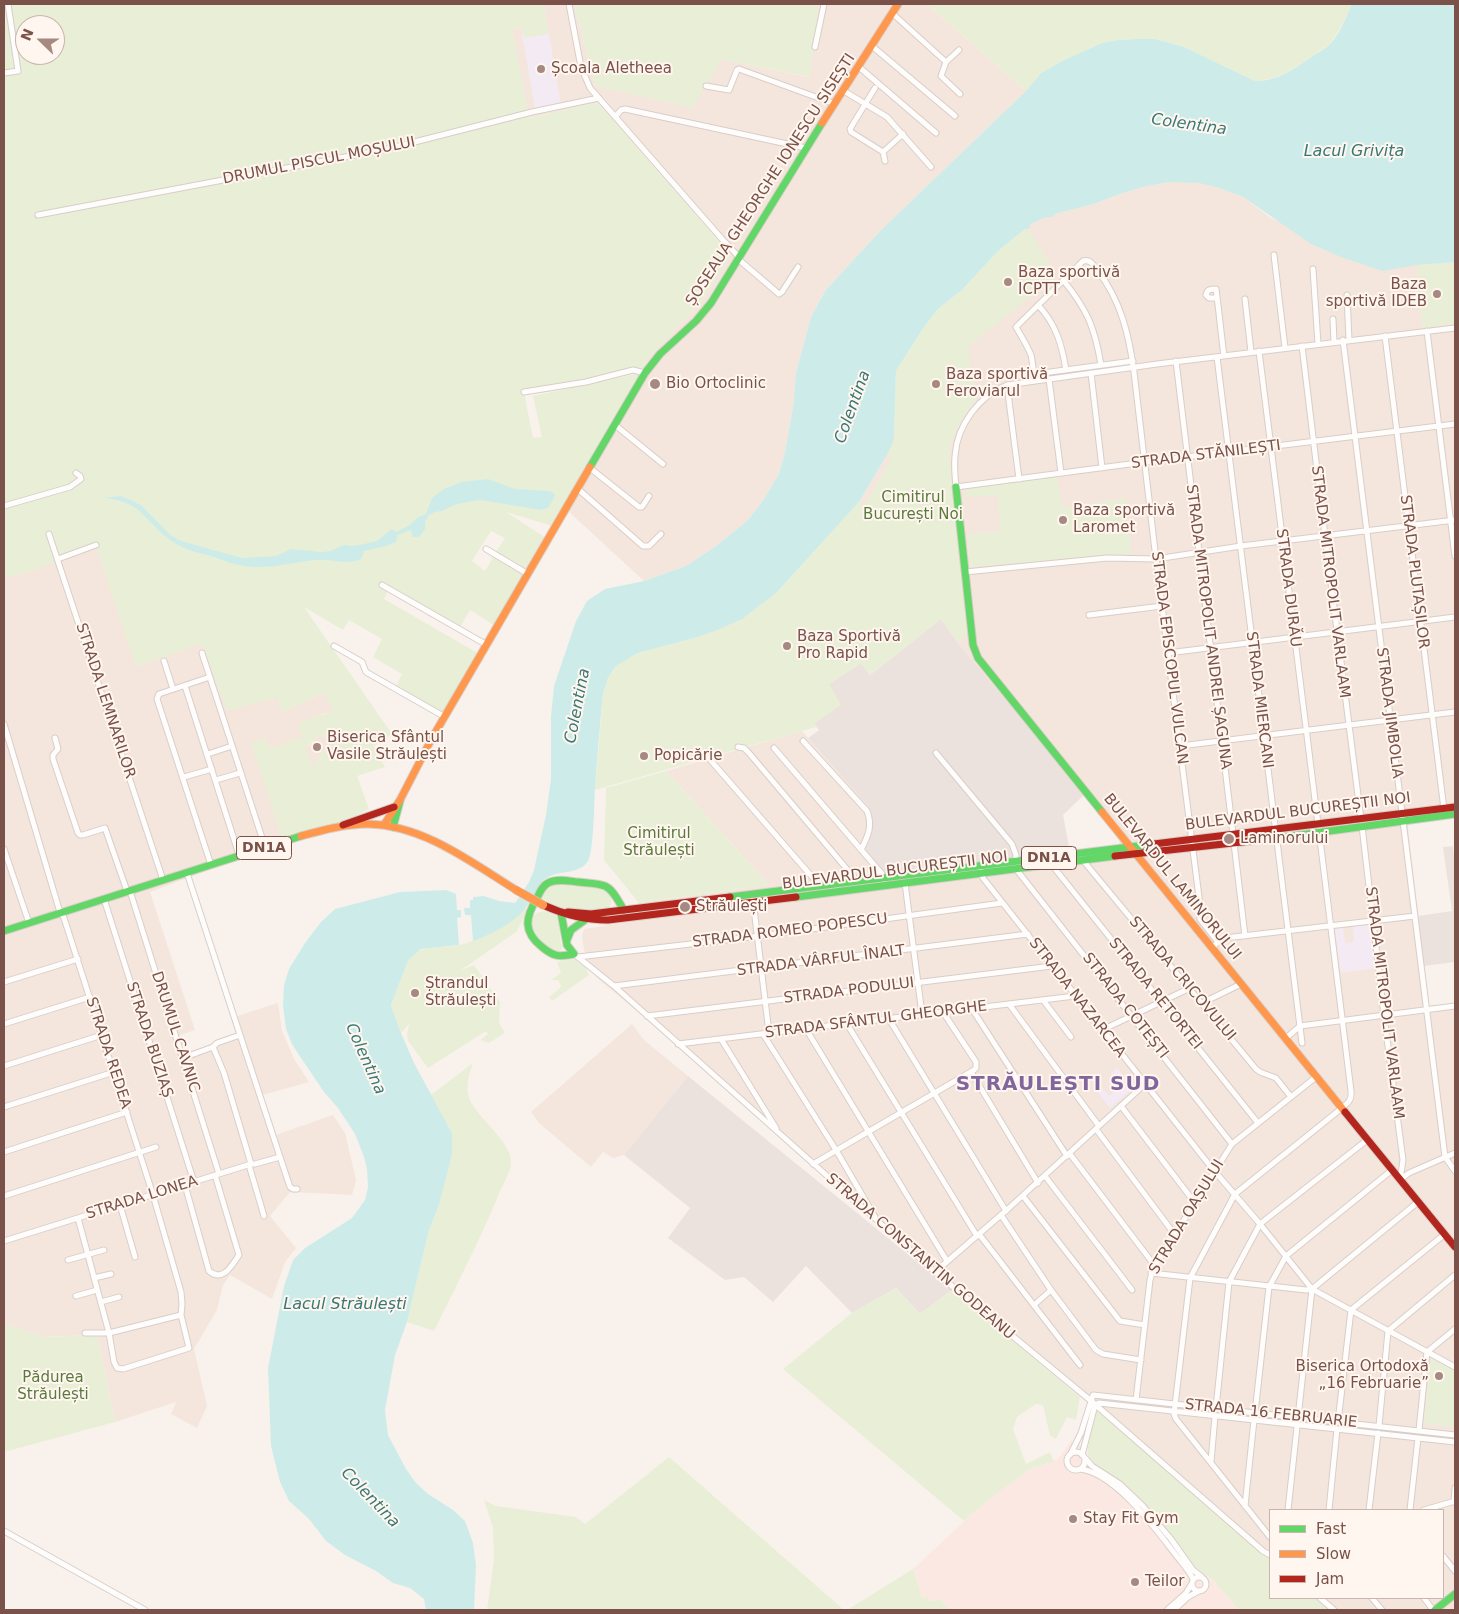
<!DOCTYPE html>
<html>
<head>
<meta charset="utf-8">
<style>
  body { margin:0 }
  #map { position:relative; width:1459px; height:1614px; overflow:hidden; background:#f9f2ec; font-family:"DejaVu Sans",sans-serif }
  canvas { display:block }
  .frame { position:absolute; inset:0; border:5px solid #7a5249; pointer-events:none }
  .legend { position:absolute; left:1269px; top:1509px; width:175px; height:90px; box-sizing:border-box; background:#fff6ef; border:1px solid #cab4ad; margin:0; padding:6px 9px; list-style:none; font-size:15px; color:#7a5249 }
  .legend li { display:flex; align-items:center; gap:10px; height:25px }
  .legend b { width:25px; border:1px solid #cab4ad }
  .north { position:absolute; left:15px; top:15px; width:50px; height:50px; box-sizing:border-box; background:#fff6ef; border:1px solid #cab4ad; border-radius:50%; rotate:292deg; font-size:14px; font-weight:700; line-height:20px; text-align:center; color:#7a5249 }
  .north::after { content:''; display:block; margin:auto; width:18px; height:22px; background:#a68a82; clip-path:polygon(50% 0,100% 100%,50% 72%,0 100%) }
</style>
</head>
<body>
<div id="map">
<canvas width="1459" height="1614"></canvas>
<div class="frame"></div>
<ul class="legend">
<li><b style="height:6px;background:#63d668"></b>Fast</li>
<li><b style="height:6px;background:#ff974d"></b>Slow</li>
<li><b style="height:6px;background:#b3261e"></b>Jam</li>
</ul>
<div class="north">N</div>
</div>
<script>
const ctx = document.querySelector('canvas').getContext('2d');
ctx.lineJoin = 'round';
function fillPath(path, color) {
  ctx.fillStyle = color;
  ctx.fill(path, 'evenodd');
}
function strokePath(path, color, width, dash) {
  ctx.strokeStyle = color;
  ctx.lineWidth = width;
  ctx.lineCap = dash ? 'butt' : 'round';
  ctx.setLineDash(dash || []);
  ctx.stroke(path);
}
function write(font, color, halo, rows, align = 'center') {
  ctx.font = font + ' "DejaVu Sans",sans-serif';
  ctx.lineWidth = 4;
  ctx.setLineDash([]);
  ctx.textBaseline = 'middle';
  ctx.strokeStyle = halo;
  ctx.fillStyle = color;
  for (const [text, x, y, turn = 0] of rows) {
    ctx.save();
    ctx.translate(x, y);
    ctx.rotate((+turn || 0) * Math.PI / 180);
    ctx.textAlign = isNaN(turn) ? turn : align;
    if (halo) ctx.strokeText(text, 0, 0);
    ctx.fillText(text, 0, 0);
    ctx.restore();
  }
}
fillPath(new Path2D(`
  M544 4H574L595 86 721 59 809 77 819 4H927L1026 91 881 230 825 291 811 317 806 335 796 373 793 407 785 452 779 474 762 502 747 521 716 546 686 566 644 581 567 510 645 373 646 359 701 303 731 255 600 105 596 103 529 118 511 29 546 23Z
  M1181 181 1198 183 1219 188 1243 197 1272 219 1417 265 1455 262V804L1406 810 1429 1006 1455 1003V1610H1330L1316 1598H1443V1510H1270V1559L1267 1558 1022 1344 757 1116 632 1007 596 977 584 950 582 936 584 929 641 920 639 903 769 885 666 771 802 731 868 806 872 818 873 829 865 850 885 874 1119 845 1120 838 1086 793 957 642 859 502 887 455 893 439 1031 224 1046 217H1053L1055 214 1094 204 1120 194 1143 187 1169 182Z
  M96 545 202 643 278 697 282 712 324 692 334 711 322 714 307 747 321 734 330 743 320 755 283 842 150 892 195 1030 180 1035 186 1053 236 1035 231 1018 278 1003 282 1031 294 1059 309 1082 263 1095 276 1135 333 1115 345 1133 356 1180 352 1195 290 1192 270 1216 296 1248 285 1262 272 1299 230 1275 223 1285 217 1310 194 1349 207 1406 197 1428 171 1414 176 1402 115 1422 97 1335 43 1337 4 1324V578L13 575 22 574Z
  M632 1024 644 1040 688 1076 624 1155 613 1158 603 1152 591 1167 539 1123 531 1112Z`), '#f4e6dc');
fillPath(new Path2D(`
  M1071 1441 1088 1448 1087 1455 1090 1461 1114 1476 1128 1487 1149 1508 1196 1568 1212 1579 1239 1610H950L940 1599 930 1601 922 1598 913 1569 988 1499 1007 1484 1025 1474 1026 1471 1058 1459Z`), '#fce8e3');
fillPath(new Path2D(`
  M941 619 957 642 1086 793 1063 815 1070 852 885 874 865 850 873 829 872 818 868 806 808 738 819 730 814 724 829 684 861 663 870 675Z
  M1453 846 1455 865V962L1424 966 1418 916 1452 911 1443 847Z
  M688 1076 952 1290 920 1314 896 1288 852 1313 806 1266 773 1302 744 1277 725 1280 668 1238 690 1208 624 1155Z`), '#ece2dd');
fillPath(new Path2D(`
  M548 29 561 104 535 109 522 34Z
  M1370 924 1375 968 1341 973 1335 929 1343 928 1345 943 1354 942 1353 926Z
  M1117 1068 1133 1088 1110 1108 1098 1093 1103 1089 1109 1096 1121 1086 1111 1073Z`), '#f3eaf4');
fillPath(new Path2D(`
  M4 4H544L548 34 524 38 522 27 512 29 529 118 596 103 600 105 731 255 701 303 646 359 645 373 633 370 524 392 533 438 542 437 533 396 641 373 644 374 555 527 506 512 548 539 529 572 496 552 505 538 491 531 472 561 485 571 495 554 528 574 497 627 470 610 461 626 390 587 384 599 481 655 445 717 395 688 402 674 373 657 382 639 349 620 343 630 304 607 392 734 374 746 385 767 357 776 369 809 332 828 283 842 251 743 266 738 270 749 301 737 314 769 320 755 329 743 321 734 306 747 298 723 333 711 324 692 282 712 277 697 227 711 202 643 136 667 96 546 22 574 13 575 4 578ZM25 25H55V55H25Z
  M574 4H819L810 77 721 59 693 108 595 86Z
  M927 4H1352C1346 17 1340 31 1331 42 1328 47 1321 50 1315 54 1296 67 1280 80 1255 81L1184 47 1157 39H1135L1118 40 1102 43 1062 61 1041 73 1026 91Z
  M1025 229H1029L1056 276 968 346 972 377 978 391V396L961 421 950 445V465L967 635 957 642 941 619 870 675 861 663 829 684 841 705 814 724 816 727 595 790 603 693 608 678 616 666 638 653 694 638 715 631 777 592 859 502 864 507 892 457 887 455 894 439 896 371 924 327 938 309 963 289 997 252Z
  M1455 262V324L1422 327 1417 265Z
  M1057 477 1062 508 1125 498 1131 554H1115L970 567 968 535 1000 531 998 496 966 497V491L969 488Z
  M666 771 769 885 639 903 604 860 606 788Z
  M557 882 604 888C610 896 617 903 605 911L565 910 538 899 547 886Z
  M525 908 528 911 516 932 461 970 474 965 500 1002 499 1023 505 1033 489 1043 480 1040 488 1034 486 1031 428 1068 408 1041 407 1034 409 1024 401 1033 391 1005C395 994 403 964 411 956 423 944 444 949 459 945 485 939 505 925 525 908Z
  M547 911 556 915 560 922 559 926 561 944 563 946 560 952 554 953C548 947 540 942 535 936 525 923 531 911 547 911Z
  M573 959 585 967 589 975 552 1001 549 997 559 989 561 986 558 980H551L561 973 557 962Z
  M473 1063C470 1072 466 1083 468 1093 471 1115 513 1140 511 1164 511 1170 501 1189 498 1196 479 1242 456 1286 434 1331L407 1322 429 1230 439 1205 452 1155V1133L431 1095Z
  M896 1288 920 1314 952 1290 1080 1397 1076 1420 1067 1417 1056 1439 1050 1436 1043 1405 1036 1404 1017 1417 1013 1429 1026 1464 1050 1452 1054 1461 1026 1471 1025 1474C1003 1487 984 1503 964 1521L783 1369 852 1313Z
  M4 1324 43 1337 97 1335 115 1422 4 1452Z
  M1431 1357 1455 1371V1427L1424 1424Z
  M1099 1411 1267 1558 1270 1559V1598H1316L1330 1610H1239L1212 1579 1196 1568 1149 1508 1128 1487 1090 1461C1084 1450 1093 1427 1095 1414Z
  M1297 1419 1455 1437V1440L1301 1424Z
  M669 1457 844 1610H487L494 1560 493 1528 484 1500 496 1506 576 1517 585 1524Z
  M913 1569 922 1598 928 1597 930 1601 940 1599 950 1610H847Z`), '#e9efd6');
fillPath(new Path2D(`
  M1352 4H1455V262L1417 265 1382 271 1341 257 1311 244 1243 197 1219 188 1198 183 1169 182 1143 187 1120 194 1094 204 1055 214 1053 217H1046L1031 224 1029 229H1025L997 252 963 289 938 309 924 327 896 371 894 439 887 455 859 502 777 592 742 619 715 631 694 638 638 653 616 666 608 678 603 693C600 725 597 757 595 789 594 803 594 850 588 861 579 876 555 869 544 880 536 888 533 898 527 906 515 923 492 934 473 941L471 915H465L464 908H470V900H473V897L484 896 499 901 515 903 529 882 534 870 546 815 551 779V716L554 686 576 621 587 601 605 589 644 581 686 566 716 546 747 521 762 502 779 474 785 452 793 407 796 373 806 335 811 317 825 291 881 230 1026 91 1041 73 1062 61 1102 43 1118 40 1135 39H1156L1184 47 1255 81C1279 81 1295 68 1314 55 1319 52 1325 49 1330 44 1340 34 1346 17 1352 4Z
  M488 479 515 489 549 491 554 493 555 496 548 508 541 510 481 500 467 502 454 505 442 511 435 512 429 515 425 522V529L421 535 418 537H413L411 530 398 535 396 542 386 546 364 551 361 559C347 566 331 558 316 560 291 562 265 571 240 565 231 564 223 560 214 557 200 553 187 551 175 543 144 524 146 501 102 498L121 496 133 501 142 506 170 535 181 541 242 558 276 556 291 549 322 552 330 551 344 545 353 546 364 544 377 541 392 529 396 532 410 525 418 517 426 514 432 498 444 489 461 482Z
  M446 890 456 894 457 910H461V917L457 918 459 945 421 949 408 960 391 1005 401 1033 414 1063 452 1133V1155L439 1205 429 1230 407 1322 395 1355 385 1410 388 1435 406 1469 416 1483 428 1494 453 1510 465 1521 473 1543 476 1565 474 1610H426L424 1599 410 1588 393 1583 376 1571 345 1555 326 1541 309 1519 289 1501 280 1482 271 1446 268 1368 284 1286 293 1260 305 1248 352 1218 365 1200 368 1187 367 1169 364 1157 355 1134 338 1108 324 1092 301 1058 292 1044 286 1029 283 1006 284 985 289 969 305 943 321 922 335 909 400 892Z`), '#cdece9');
const street = new Path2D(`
  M569 4 581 67 590 88 722 239 739 257
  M892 13 946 62 941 76 960 94
  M872 46 955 116
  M815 47 824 4
  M946 62 959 50
  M859 67 936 133
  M4 73 18 71 8 4
  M706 86 729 90 737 70 739 69 835 104
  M875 88 850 129 851 132 883 152 903 134
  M844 91 887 117 931 167
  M615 117 621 110 625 109 806 148
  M883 152 885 161
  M38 215 387 149 532 112 599 98
  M1274 255 1285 348
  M738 259 779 294 782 292 798 267
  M1313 269 1318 344
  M1063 280C1087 309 1095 328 1101 365
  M1347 295 1349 340
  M1217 298H1209L1206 295C1207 289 1211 289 1216 289 1219 311 1221 333 1224 356
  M1245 299 1251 352
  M1038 305C1056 324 1062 345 1066 370
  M1333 319 1334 342
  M1455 328 1157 364 1007 385C979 396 957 425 955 456 954 466 955 477 956 487L1145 462 1455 424
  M1427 331 1455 556
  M1385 336 1444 809
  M1343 340 1445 1157 1455 1171
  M1302 346 1325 536 1361 819
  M1259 351 1318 824
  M1217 357 1302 1043
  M1133 361 1035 374C1032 369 1033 362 1031 355 1027 345 1021 336 1016 327L1083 261C1091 259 1093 265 1098 271 1121 301 1129 335 1134 372L1156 559 1199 897 1200 919 1218 942
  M1176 361 1233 834
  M1091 373 1102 468
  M1049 379 1061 473
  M1007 385 1019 479
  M524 392 586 382 633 370 645 373
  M615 425 663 464
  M590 468 639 507H642L649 496
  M578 489 643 546H649L661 534
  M4 506 70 487 81 479 80 476 76 473
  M49 534 163 880
  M486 549 528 574
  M58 559 96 545
  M965 572 1107 558 1156 559 1241 546 1455 520
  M382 585 487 645
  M1089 615 1162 606
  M334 646 362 662 366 672 445 717
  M202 653 265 847
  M1168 653 1455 617
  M164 661 173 689
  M210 677 159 694 157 699 211 865
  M185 686 239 855
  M4 724 59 909 64 918 153 1195 181 1292 182 1304 181 1315 189 1348 123 1369 117 1368 114 1362 109 1333 78 1218
  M55 738 58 749 53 755V759L78 833 80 835H83L105 828 127 891
  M803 741 867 811C873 826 868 836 861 850
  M1180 746 1455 712
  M738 747 744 748 749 753 857 881
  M774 748 882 874 884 879
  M936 753 1012 844 1016 855V862
  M208 754 232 746
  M706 755 820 886
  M184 777 212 769
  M216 780 240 773
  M1362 826 1384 1016 1403 1160 1400 1180
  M1234 843 1245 936
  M4 849 29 923
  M1081 858 1256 1069 1260 1072 1276 1078 1291 1097
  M1052 865 1258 1123
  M1016 869 1232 1144
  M981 870 983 878 1211 1167 1260 1224 1312 1289
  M187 873 280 1157 290 1187 293 1189H297
  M905 883 922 1014
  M130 891 219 1174
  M104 899 194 1182
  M753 900 769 1033
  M1212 948 1218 942 1225 938 1415 916
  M574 954 614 986 935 1272 1090 1400 1263 1551 1270 1555
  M578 957 760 936 1002 903
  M4 982 78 959
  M614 986 1028 934
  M1043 1000 1071 1037
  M1202 1003 1241 984
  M1009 1004 1099 1126
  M972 1009 1067 1156
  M647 1016 1052 966
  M889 1019 1006 1211
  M4 1024 90 997
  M847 1024 977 1236
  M806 1029 947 1261
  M1102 1030 1190 988
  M763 1034 836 1150 875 1217
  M721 1039 776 1128
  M1285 1039 1300 1026 1455 1006
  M678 1044 1075 996
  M213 1047 224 1073 251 1164
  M183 1058 213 1047 217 1043 240 1035
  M4 1066 102 1035
  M971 1072 1038 1183
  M1121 1106 1195 1203
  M4 1107 114 1072
  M1096 1129 1175 1235
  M4 1152 127 1112
  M1070 1154 1155 1266
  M813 1164 974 1070 976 1068V1062L943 1012
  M249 1165 264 1216
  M1045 1176 1132 1290
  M1401 1179 1409 1173 1455 1153
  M185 1185 209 1271C223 1283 232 1265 239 1255L215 1175
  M4 1196 156 1147
  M1023 1196 1120 1321 1145 1325
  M120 1205 135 1257
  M1001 1215 1051 1290 1096 1350 1103 1354 1141 1360
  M979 1234 1080 1365
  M4 1241 251 1164H255L280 1157
  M68 1260 104 1250
  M935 1272 1009 1208 1145 1084
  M1151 1273 1306 1290 1312 1289 1455 1367
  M94 1278 111 1274
  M76 1296 97 1290
  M101 1302 119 1297
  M1034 1305 1051 1290
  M85 1333H109L181 1315
  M1136 1400 1150 1280 1153 1269 1232 1144 1316 1077
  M1095 1405 1099 1403 1455 1442
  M1216 1408 1229 1282 1260 1224 1367 1140
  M1255 1413 1269 1287 1286 1256 1392 1170
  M1338 1422 1351 1310 1445 1234
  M1379 1426 1388 1331 1455 1275
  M1419 1430 1427 1352 1455 1329
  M1067 1461a9 9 0 1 1 18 0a9 9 0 1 1-18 0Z
  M1070 1455 1081 1433 1093 1395 1455 1435
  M1082 1455 1095 1405
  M1085 1458 1092 1466 1120 1484 1143 1506 1171 1539 1193 1570 1202 1577
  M1211 1462 1215 1416
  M1080 1469C1115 1473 1155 1528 1175 1554 1181 1562 1189 1570 1193 1579
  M1454 1502 1455 1488
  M1245 1506 1254 1420
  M1288 1510 1312 1289 1418 1202
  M1329 1510 1337 1429
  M1369 1510 1378 1433
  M1410 1510 1418 1438
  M1424 1510 1455 1501
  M4 1531 145 1610
  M1270 1537 1176 1419 1174 1414 1190 1278 1235 1194 1342 1108C1348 1103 1352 1100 1351 1091L1319 831
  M1443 1556 1455 1571
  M1192 1584a7 7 0 1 1 14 0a7 7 0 1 1-14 0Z
  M1320 1598 1334 1610
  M1372 1598 1382 1610
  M1424 1598 1433 1610
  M1167 1610 1186 1593 1191 1585
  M1174 1610 1188 1597 1199 1591`);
const fast = new Path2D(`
  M590 467 645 373 660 354 696 321 711 303 822 123
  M956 487 973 645 978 658 1102 812
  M393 827 400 801
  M1278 838 1455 814
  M730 897 1154 844
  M796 897 1115 856
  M561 913 567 945 574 954C559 957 554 957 542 947 523 932 525 918 537 898 540 892 542 886 548 883 557 878 569 881 578 882 587 883 598 883 605 886 614 890 619 903 624 910
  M4 931 301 836
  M567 940 571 930 585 920
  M1435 1610 1455 1594`);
const slow = new Path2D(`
  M822 123 898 4
  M1102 812 1345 1112
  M384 825 400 800 431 740 590 467
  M301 836C323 830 345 824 368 824 423 825 471 862 516 890`);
const jam = new Path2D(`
  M343 825 394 807
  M1154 844 1455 807
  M1115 856 1278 838
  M543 905C565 915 584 920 608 920L796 897
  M568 912 591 914 730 897
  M1345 1112 1455 1247`);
strokePath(street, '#d8cec9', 7);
strokePath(fast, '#daceca', 9);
strokePath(slow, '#daceca', 9);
strokePath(jam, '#daceca', 9);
strokePath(street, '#fefdfc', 5);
strokePath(fast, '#63d668', 7);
strokePath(slow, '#ff974d', 7);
strokePath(jam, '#b3261e', 7);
const slowBridge = new Path2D(`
  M516 890 543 905`);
strokePath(slowBridge, '#dacec9', 9, []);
strokePath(slowBridge, '#ff974d', 8);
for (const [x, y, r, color] of [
  [541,69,5,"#a68a82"],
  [1008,282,5,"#a68a82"],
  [1437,294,5,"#a68a82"],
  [655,384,6,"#a68a82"],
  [936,384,5,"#a68a82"],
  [1063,520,5,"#a68a82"],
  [787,646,5,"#a68a82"],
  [317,747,5,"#a68a82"],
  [644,756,5,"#a68a82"],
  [1229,839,6,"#a68a82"],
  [685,907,6,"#a68a82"],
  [415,993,5,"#a68a82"],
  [1439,1376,5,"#a68a82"],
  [1073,1519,5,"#a68a82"],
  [1135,1582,5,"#a68a82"]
]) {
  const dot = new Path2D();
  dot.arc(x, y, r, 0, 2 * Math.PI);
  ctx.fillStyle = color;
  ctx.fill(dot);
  strokePath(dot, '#fff6ef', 2);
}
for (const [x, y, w] of [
  [264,848,55],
  [1049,858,55]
]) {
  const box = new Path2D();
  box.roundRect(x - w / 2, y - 11.5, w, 23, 4);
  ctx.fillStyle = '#fff6ef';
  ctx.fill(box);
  strokePath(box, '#7a5249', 1);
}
write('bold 14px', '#7a5249', null, [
  ["DN1A",264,848],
  ["DN1A",1049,858]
]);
write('15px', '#7a5249', '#fff6ef', [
  ["Școala Aletheea",551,69],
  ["Baza sportivă",1018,273],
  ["ICPTT",1018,290],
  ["Baza",1427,285,"right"],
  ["sportivă IDEB",1427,302,"right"],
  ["Baza sportivă",946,375],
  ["Feroviarul",946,392],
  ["Bio Ortoclinic",666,384],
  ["Baza sportivă",1073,511],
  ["Laromet",1073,528],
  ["Baza Sportivă",797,637],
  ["Pro Rapid",797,654],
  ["Biserica Sfântul",327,738],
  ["Vasile Străulești",327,755],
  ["Popicărie",654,756],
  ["Laminorului",1240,839],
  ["Străulești",696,907],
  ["Ștrandul",425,984],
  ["Străulești",425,1001],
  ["Biserica Ortodoxă",1429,1367,"right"],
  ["„16 Februarie”",1429,1384,"right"],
  ["Stay Fit Gym",1083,1519],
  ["Teilor",1145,1582]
], 'left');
write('15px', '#7a5249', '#fff6ef', [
  ["DRUMUL PISCUL MOȘULUI",319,161,-11],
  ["ȘOSEAUA GHEORGHE IONESCU SISEȘTI",771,180,-57],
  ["STRADA STĂNILEȘTI",1206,455,-7],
  ["STRADA PLUTAȘILOR",1414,572,83],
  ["STRADA MITROPOLIT VARLAAM",1330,582,83],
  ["STRADA DURĂU",1288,588,83],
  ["STRADA MITROPOLIT ANDREI ȘAGUNA",1208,627,83],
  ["STRADA EPISCOPUL VULCAN",1169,658,83],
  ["STRADA MIERCANI",1259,700,83],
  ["STRADA LEMNARILOR",105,701,72],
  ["STRADA JIMBOLIA",1389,713,83],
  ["BULEVARDUL BUCUREȘTII NOI",1298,812,-7],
  ["BULEVARDUL BUCUREȘTII NOI",895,871,-7],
  ["BULEVARDUL LAMINORULUI",1172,877,51],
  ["STRADA ROMEO POPESCU",790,931,-7],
  ["STRADA VÂRFUL ÎNALT",821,961,-7],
  ["STRADA CRICOVULUI",1182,979,50],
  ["STRADA PODULUI",849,991,-7],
  ["STRADA RETORTEI",1155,994,51],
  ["STRADA NAZARCEA",1077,998,52],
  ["STRADA MITROPOLIT VARLAAM",1384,1003,83],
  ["STRADA COTEȘTI",1125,1006,52],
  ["STRADA SFÂNTUL GHEORGHE",876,1020,-7],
  ["DRUMUL CAVNIC",175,1032,72],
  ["STRADA BUZIAȘ",149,1040,72],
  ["STRADA REDEA",108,1053,72],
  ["STRADA LONEA",142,1198,-17],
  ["STRADA OAȘULUI",1187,1217,-59],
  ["STRADA CONSTANTIN GODEANU",920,1257,41],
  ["STRADA 16 FEBRUARIE",1271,1414,6]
]);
write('15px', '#5a7a3d', '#fff6ef', [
  ["Cimitirul",913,498],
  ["București Noi",913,515],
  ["Cimitirul",659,834],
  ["Străulești",659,851],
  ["Pădurea",53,1378],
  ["Străulești",53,1395]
]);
write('italic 16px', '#387978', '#fff6ef', [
  ["Colentina",1189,125,8],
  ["Lacul Grivița",1354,152],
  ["Colentina",853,407,-70],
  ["Colentina",578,706,-79],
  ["Colentina",365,1059,66],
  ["Lacul Străulești",345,1305],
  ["Colentina",370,1498,46]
]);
ctx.letterSpacing = '1px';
write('bold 20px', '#81659d', '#fff6ef', [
  ["STRĂULEȘTI SUD",1058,1085]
]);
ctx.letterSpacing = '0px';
</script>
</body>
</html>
